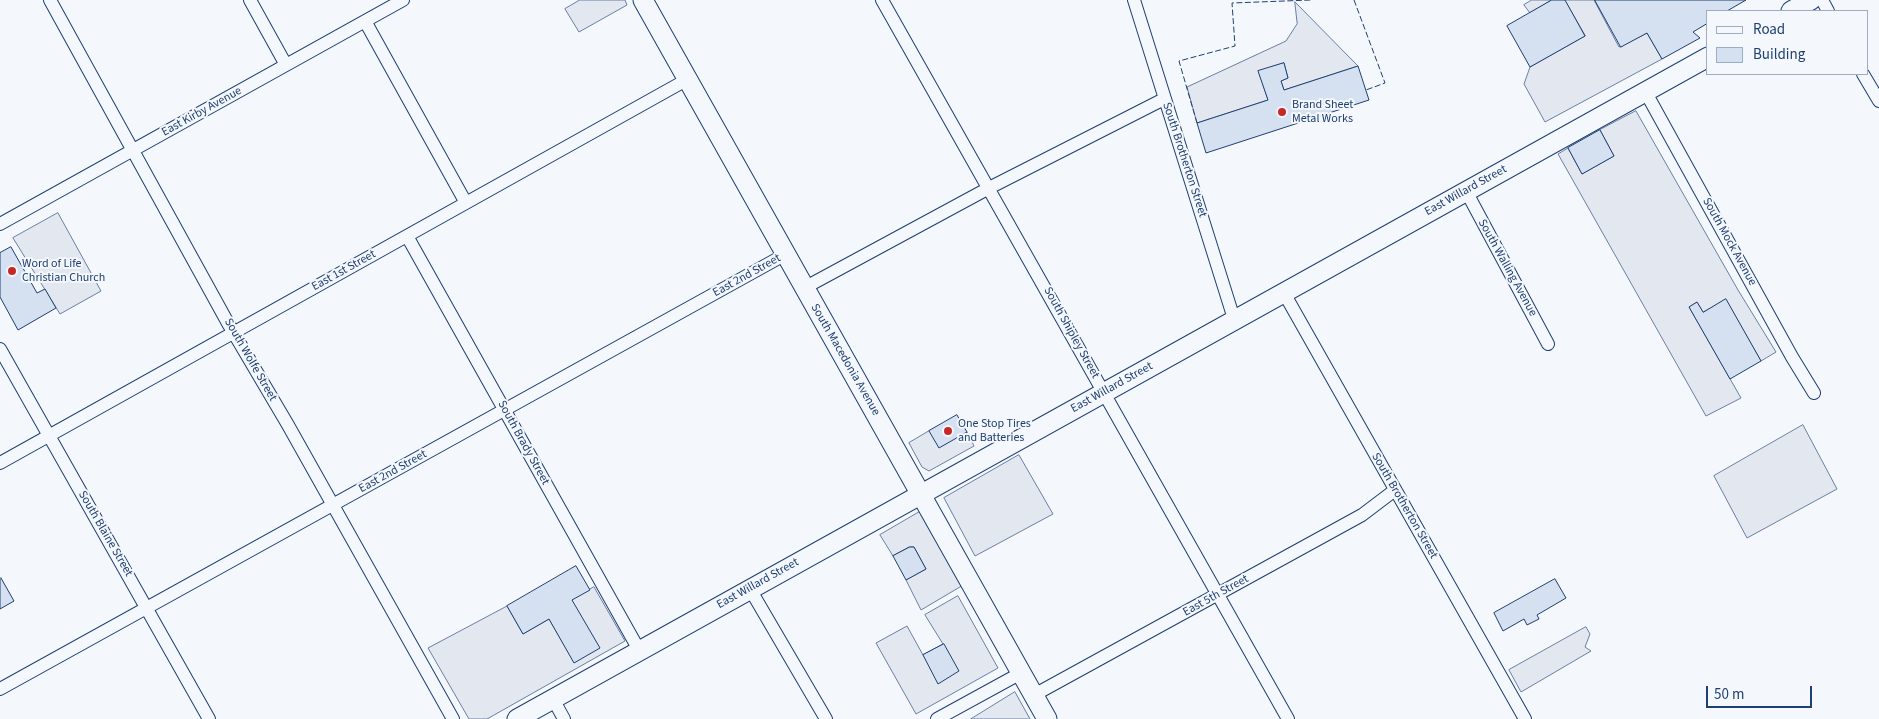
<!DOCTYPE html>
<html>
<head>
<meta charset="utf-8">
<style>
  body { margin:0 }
  #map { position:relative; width:1879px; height:719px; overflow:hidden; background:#f4f7fb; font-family:"Source Sans 3",sans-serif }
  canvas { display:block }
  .legend { position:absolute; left:1706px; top:10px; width:162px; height:65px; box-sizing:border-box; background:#f4f7fb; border:1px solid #9eadc5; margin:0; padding:6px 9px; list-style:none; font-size:15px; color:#1d3f73 }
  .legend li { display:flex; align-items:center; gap:10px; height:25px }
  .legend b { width:25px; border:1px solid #9eadc5 }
  .scale { position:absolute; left:1706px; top:686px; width:106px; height:22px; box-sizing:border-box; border:2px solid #1d3f73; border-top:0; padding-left:6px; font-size:15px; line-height:18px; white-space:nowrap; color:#1d3f73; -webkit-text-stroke:4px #f4f7fb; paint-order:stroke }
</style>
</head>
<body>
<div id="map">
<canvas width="1879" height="719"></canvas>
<ul class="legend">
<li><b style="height:6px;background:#f4f7fb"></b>Road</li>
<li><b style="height:14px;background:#d5e0f0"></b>Building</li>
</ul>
<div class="scale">50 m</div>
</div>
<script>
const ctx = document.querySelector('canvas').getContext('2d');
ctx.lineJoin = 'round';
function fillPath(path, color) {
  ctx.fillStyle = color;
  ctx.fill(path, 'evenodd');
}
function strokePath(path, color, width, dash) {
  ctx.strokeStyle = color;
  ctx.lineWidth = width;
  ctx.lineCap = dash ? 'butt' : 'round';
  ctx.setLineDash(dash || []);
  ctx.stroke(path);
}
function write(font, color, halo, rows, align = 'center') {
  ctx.font = font + ' "Source Sans 3",sans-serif';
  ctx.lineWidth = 4;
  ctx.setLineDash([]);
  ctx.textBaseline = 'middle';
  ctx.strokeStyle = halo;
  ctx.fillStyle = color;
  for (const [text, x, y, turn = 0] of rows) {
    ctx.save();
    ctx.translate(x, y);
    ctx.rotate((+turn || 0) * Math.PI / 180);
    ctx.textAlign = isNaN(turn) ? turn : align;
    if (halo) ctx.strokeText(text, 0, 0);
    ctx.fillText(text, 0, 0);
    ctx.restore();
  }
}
const parking = new Path2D(`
  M580 0H625L627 5 579 32 565 9Z
  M1532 0H1552L1530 13 1524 5Z
  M1565 0H1594L1619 47 1647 33 1662 59 1545 122 1524 84 1530 67 1585 36Z
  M1295 2 1358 66 1284 90 1281 81 1288 78 1284 63 1259 72 1268 100 1197 123 1187 87 1286 41 1297 24Z
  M1636 111 1738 290 1776 352 1761 361 1726 300 1703 312 1697 302 1689 307 1741 398 1706 416 1558 154 1568 148 1582 174 1614 156 1600 130Z
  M58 213 101 291 60 314 13 238Z
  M1803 425 1837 489 1747 538 1714 476Z
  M929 431 967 432 974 446 929 471 922 467 909 443Z
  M1019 455 1053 514 975 556 944 498Z
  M928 507 970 581 921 610 906 580 926 569 914 547H909L893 556 880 535Z
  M594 587 625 641 487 719H469L428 648 507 606 523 634 549 619 574 662 572 600Z
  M958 596 998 668 916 714 876 643 907 626 923 655 943 644 925 615Z
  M1586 627 1590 634 1585 647 1591 651 1521 692 1509 670Z
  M1015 692 1030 719H971Z`);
fillPath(parking, '#e3e8f0');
strokePath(parking, '#687fa3', 1);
const building = new Path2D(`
  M1552 0H1565L1585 36 1530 67 1507 26Z
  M1595 0H1746L1727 11H1708V23L1693 32 1700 38 1662 59 1647 33 1621 47Z
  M1284 63 1288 78 1281 81 1284 90 1358 66 1369 100 1206 153 1197 123 1268 100 1258 71Z
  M1600 130 1614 156 1582 174 1568 148Z
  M11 247 37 293 45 289 56 308 18 330 0 297V253Z
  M1726 299 1761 361 1730 379 1689 307 1697 302 1703 312Z
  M957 415 967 432 939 448 929 431Z
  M910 547H914L926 569 906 580 893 556Z
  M576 566 590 590 572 600 600 648 574 663 549 619 523 634 507 606Z
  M1 578 14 601 0 609V579Z
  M1555 579 1566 598 1537 615 1539 619 1527 625 1524 619 1503 631 1494 613Z
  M944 644 959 671 938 684 923 655Z`);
fillPath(building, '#d5e0f0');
strokePath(building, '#1d3f73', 1);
const street = new Path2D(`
  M50 0 229 325 288 425 453 719
  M250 0 286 65
  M882 0 1288 719
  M1134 0 1234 319
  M1822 0 1828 11
  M365 21 466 203
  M1863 74 1879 101
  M1645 91 1792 357 1814 393
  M1466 191 1548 344
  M0 224 403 0
  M407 236 639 650
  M804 288 989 188 1164 99
  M1284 293 1525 719
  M0 349 209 719
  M0 463 688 79
  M750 589 826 719
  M0 689 786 254
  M1034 695 1362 515 1395 490
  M553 699 564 719
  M937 719 1021 673`);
const secondary = new Path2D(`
  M643 0 1047 719
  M1791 11 1811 0
  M517 719 1708 57`);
strokePath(street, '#1d3f73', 14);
strokePath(secondary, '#1d3f73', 21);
strokePath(street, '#f4f7fb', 12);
strokePath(secondary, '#f4f7fb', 19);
strokePath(new Path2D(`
  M1354 0 1385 83 1366 90
  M1197 123 1179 61 1235 46 1232 3 1311 0`), '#1d3f73', 1, [6, 2.5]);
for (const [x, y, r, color] of [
  [1282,112,5,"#c62828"],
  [12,271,5,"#c62828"],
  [948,431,5,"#c62828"]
]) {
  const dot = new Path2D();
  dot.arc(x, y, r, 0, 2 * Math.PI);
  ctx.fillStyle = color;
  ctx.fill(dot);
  strokePath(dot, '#f4f7fb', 2);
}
write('12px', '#1d3f73', '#f4f7fb', [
  ["Brand Sheet",1292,105],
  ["Metal Works",1292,119],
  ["Word of Life",22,264],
  ["Christian Church",22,278],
  ["One Stop Tires",958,424],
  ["and Batteries",958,438]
], 'left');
write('12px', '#1d3f73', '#f4f7fb', [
  ["East Kirby Avenue",202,112,-29],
  ["South Brotherton Street",1184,160,72],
  ["East Willard Street",1466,191,-29],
  ["South Mock Avenue",1729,242,61],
  ["South Walling Avenue",1507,268,61],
  ["East 1st Street",344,271,-29],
  ["East 2nd Street",747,276,-29],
  ["South Shipley Street",1071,333,61],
  ["South Wolfe Street",250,360,60],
  ["South Macedonia Avenue",845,360,60],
  ["East Willard Street",1112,388,-29],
  ["South Brady Street",523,443,61],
  ["East 2nd Street",393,472,-29],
  ["South Brotherton Street",1404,506,60],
  ["South Blaine Street",105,534,60],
  ["East Willard Street",758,584,-29],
  ["East 5th Street",1216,596,-29]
]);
</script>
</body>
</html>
